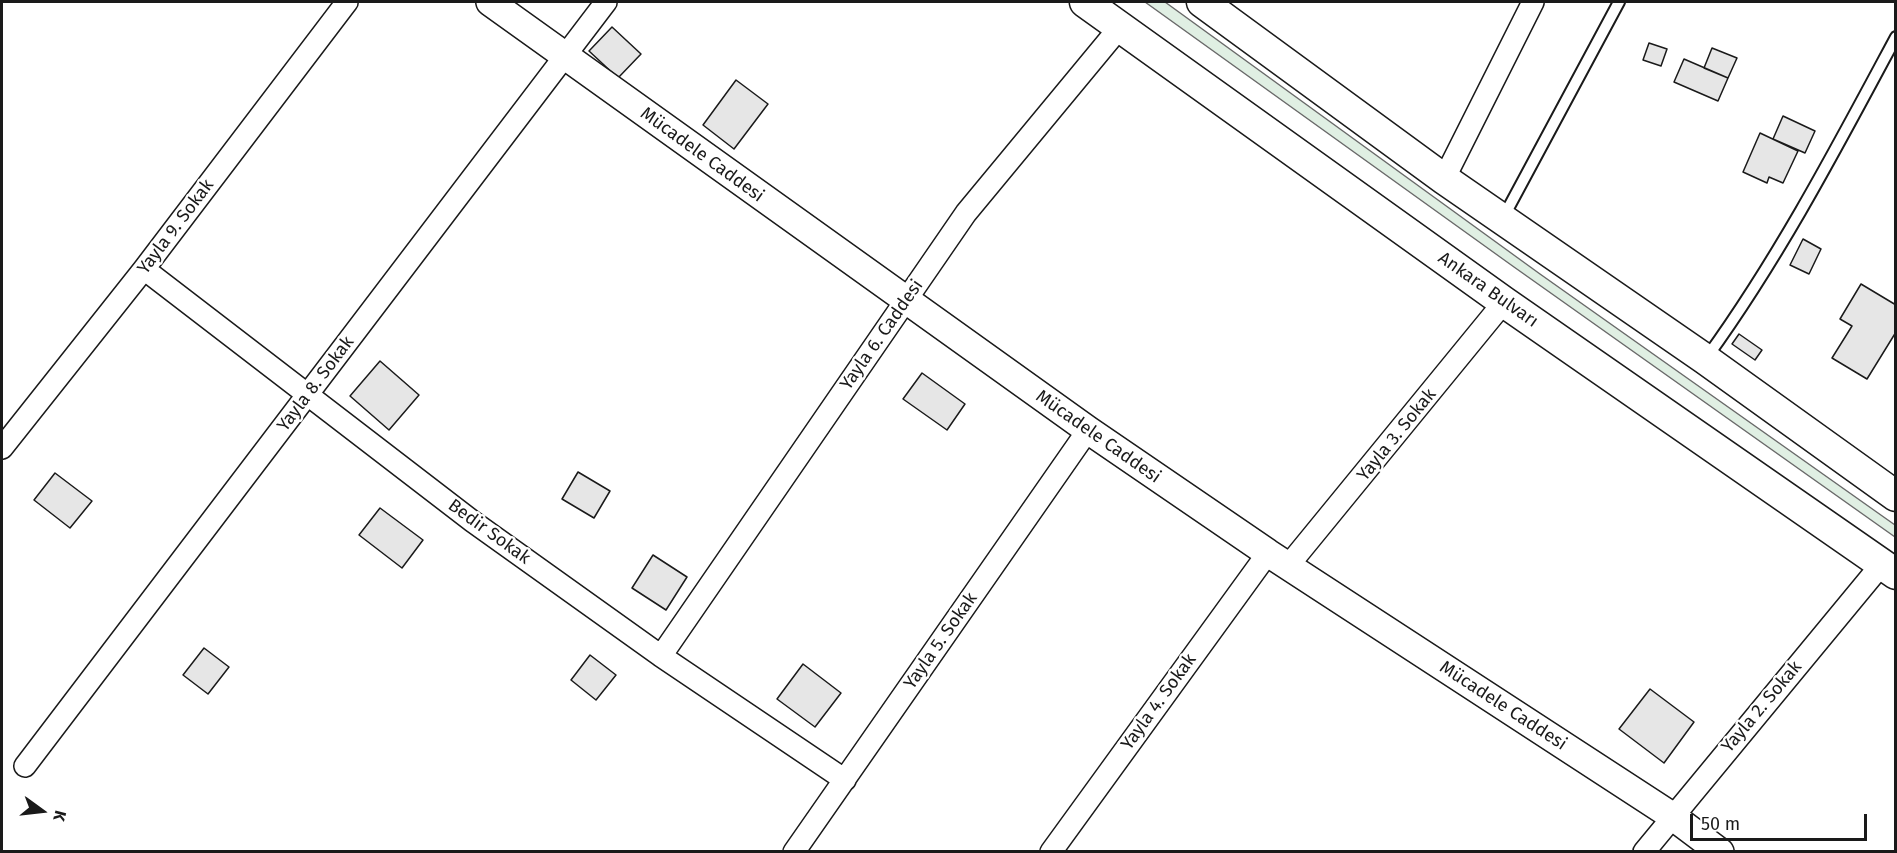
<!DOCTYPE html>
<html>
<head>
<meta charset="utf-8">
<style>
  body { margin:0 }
  #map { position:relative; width:1897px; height:853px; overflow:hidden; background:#fff; font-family:"Fira Sans",sans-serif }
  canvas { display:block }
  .frame { position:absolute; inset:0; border:3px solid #1a1a1a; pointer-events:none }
  .north { position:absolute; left:12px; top:781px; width:60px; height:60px; -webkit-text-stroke:4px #fff; paint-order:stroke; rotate:105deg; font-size:16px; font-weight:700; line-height:24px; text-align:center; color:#1a1a1a }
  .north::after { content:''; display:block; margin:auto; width:21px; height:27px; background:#1a1a1a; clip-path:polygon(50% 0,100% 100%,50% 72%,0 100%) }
  .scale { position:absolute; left:1690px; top:814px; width:177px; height:27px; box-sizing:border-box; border:3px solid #1a1a1a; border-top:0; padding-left:8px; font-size:18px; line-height:21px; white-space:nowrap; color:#1a1a1a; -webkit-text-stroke:4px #fff; paint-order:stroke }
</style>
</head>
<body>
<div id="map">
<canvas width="1897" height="853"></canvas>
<div class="frame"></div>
<div class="north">K</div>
<div class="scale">50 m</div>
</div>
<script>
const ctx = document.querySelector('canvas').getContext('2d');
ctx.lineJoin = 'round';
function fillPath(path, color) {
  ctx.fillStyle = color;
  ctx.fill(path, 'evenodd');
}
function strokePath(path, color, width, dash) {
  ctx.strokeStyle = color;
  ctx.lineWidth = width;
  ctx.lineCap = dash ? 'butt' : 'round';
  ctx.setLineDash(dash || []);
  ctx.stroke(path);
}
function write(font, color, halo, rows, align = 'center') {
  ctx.font = font + ' "Fira Sans",sans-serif';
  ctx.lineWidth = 4.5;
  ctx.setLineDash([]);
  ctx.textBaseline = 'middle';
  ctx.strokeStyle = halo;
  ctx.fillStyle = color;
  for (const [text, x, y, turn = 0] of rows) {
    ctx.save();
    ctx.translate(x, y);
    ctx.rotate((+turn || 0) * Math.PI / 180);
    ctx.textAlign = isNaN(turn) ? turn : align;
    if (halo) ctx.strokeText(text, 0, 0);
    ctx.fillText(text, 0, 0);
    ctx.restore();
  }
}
const green = new Path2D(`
  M1145 2H1165L1540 274 1895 525V537L1514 267Z`);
fillPath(green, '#e0efe3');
strokePath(green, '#6a6a6a', 1.5);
const building = new Path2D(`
  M612 27 641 54 618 78 589 51Z
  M1649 43 1667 49 1661 66 1643 60Z
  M1712 48 1737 58 1728 78 1704 68Z
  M1684 59 1728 78 1718 101 1674 82Z
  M736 80 768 104 734 149 703 125Z
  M1783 116 1815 131 1805 153 1773 139Z
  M1760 133 1798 151 1783 183 1769 177 1767 183 1743 172Z
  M1803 239 1821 249 1809 274 1790 265Z
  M1861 284 1896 305V332L1867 379 1832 358 1852 326 1840 319Z
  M1739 334 1762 350 1755 360 1732 344Z
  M380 361 419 395 389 430 350 396Z
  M922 373 965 404 947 430 903 399Z
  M578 472 610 491 594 518 562 499Z
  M55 473 92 501 70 528 34 500Z
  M380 508 423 540 402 568 359 535Z
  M653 555 687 577 666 610 632 588Z
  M204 648 229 667 208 694 183 675Z
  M590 655 616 675 596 700 571 680Z
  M803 664 841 693 815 727 777 699Z
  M1650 689 1694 722 1664 763 1619 729Z`);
fillPath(building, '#e6e6e6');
strokePath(building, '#1a1a1a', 1.5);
const service = new Path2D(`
  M1503 218 1619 2
  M1707 357C1780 256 1837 147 1896 37`);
const minor = new Path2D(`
  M1444 179 1533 2
  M144 269 472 521 661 656 845 780
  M2 448 144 269 347 2
  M1288 566 1504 302
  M661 656 966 213 1120 27
  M25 766 606 2
  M794 852 1088 430
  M1051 852 1268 553
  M1644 852 1881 565`);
const tertiary = new Path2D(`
  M490 2 1088 430 1268 553 1672 816 1720 852`);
const secondary = new Path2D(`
  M1085 2 1504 302 1896 574
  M1202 2 1444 179 1705 359 1896 496`);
strokePath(service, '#1a1a1a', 14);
strokePath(minor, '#1a1a1a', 24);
strokePath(tertiary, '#1a1a1a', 30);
strokePath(secondary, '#1a1a1a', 33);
strokePath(service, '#fff', 10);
strokePath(minor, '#fff', 21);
strokePath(tertiary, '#fff', 27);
strokePath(secondary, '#fff', 30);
write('18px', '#1a1a1a', '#fff', [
  ["Mücadele Caddesi",702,155,36],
  ["Yayla 9. Sokak",176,227,-53],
  ["Ankara Bulvarı",1488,290,35],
  ["Yayla 6. Caddesi",882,335,-55],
  ["Yayla 8. Sokak",316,384,-53],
  ["Yayla 3. Sokak",1397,435,-51],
  ["Mücadele Caddesi",1098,437,35],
  ["Bedir Sokak",489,532,36],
  ["Yayla 5. Sokak",941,641,-55],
  ["Yayla 4. Sokak",1159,702,-54],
  ["Mücadele Caddesi",1503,706,33],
  ["Yayla 2. Sokak",1762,707,-50]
]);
</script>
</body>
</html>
